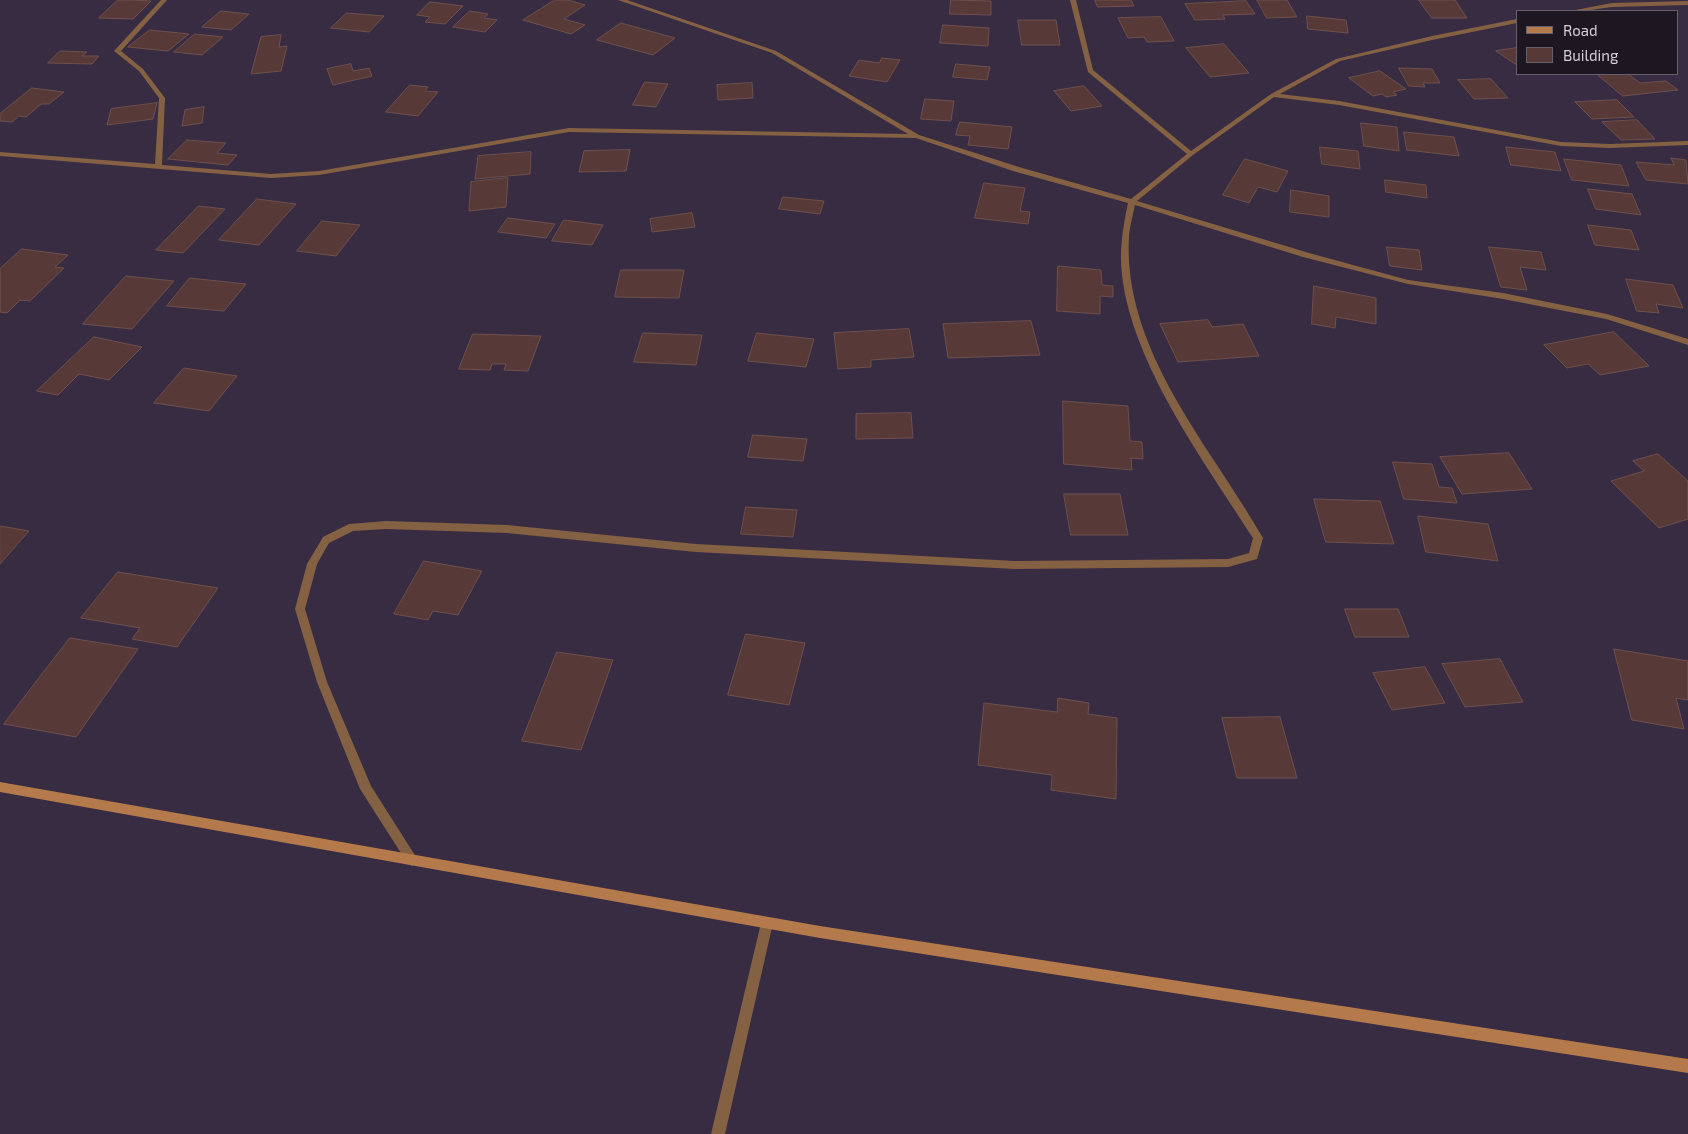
<!DOCTYPE html>
<html>
<head>
<meta charset="utf-8">
<style>
  body { margin:0 }
  #map { position:relative; width:1688px; height:1134px; overflow:hidden; background:#382c42; font-family:"Exo 2",sans-serif }
  canvas { display:block }
  .legend { position:absolute; left:1516px; top:10px; width:162px; height:65px; box-sizing:border-box; background:#1d1721; border:1px solid #67606c; margin:0; padding:6px 9px; list-style:none; font-size:15px; color:#d5cedc }
  .legend li { display:flex; align-items:center; gap:10px; height:25px }
  .legend b { width:25px; border:1px solid #67606c }
</style>
</head>
<body>
<div id="map">
<canvas width="1688" height="1134"></canvas>
<ul class="legend">
<li><b style="height:6px;background:#b47a4c"></b>Road</li>
<li><b style="height:14px;background:#573a38"></b>Building</li>
</ul>
</div>
<script>
const ctx = document.querySelector('canvas').getContext('2d');
ctx.lineJoin = 'round';
function fillPath(path, color) {
  ctx.fillStyle = color;
  ctx.fill(path, 'evenodd');
}
function strokePath(path, color, width, dash) {
  ctx.strokeStyle = color;
  ctx.lineWidth = width;
  ctx.lineCap = dash ? 'butt' : 'round';
  ctx.setLineDash(dash || []);
  ctx.stroke(path);
}
const building = new Path2D(`
  M118 0H131L151 1 133 19 99 18Z
  M555 0H568L585 5 564 19 585 25 571 34 523 20Z
  M951 0 991 1V15L950 14Z
  M1095 0H1131L1134 6 1098 7Z
  M1257 0H1287L1297 17 1267 18Z
  M1419 0H1455L1467 18H1432Z
  M1246 1 1255 14 1223 15 1225 19 1195 20 1185 4Z
  M430 2 463 6 445 24 425 22 430 17 417 15Z
  M221 11 249 14 231 30 202 27Z
  M470 11 488 14 484 18 497 20 485 32 453 27Z
  M347 13 384 16 369 32 331 28Z
  M1307 16 1346 20 1348 33 1308 29Z
  M1161 17 1174 41 1147 42 1144 37 1128 38 1118 18Z
  M1018 20H1056L1060 45H1022Z
  M621 23 675 38 653 55 597 40Z
  M943 25 989 28 988 46 940 43Z
  M150 30 189 34 168 51 128 47Z
  M195 34 223 37 202 55 174 52Z
  M281 35 279 47 287 46 281 71 251 74 261 37Z
  M1224 44 1249 73 1210 77 1186 48Z
  M1517 48V64H1515L1496 51Z
  M60 51 87 52 82 56H99L92 64 48 63Z
  M882 58 900 60 887 82 849 76 859 60 879 63Z
  M351 64 353 71 369 68 372 76 333 85 327 69Z
  M956 64 990 67 987 80 953 77Z
  M1399 68 1432 69 1440 83H1423L1425 87 1409 86Z
  M1380 71 1406 89 1393 92 1397 95 1386 97 1382 94 1373 96 1349 78Z
  M1597 74H1628L1640 83 1666 81 1678 90 1623 96Z
  M1491 79 1508 98 1474 99 1458 80Z
  M645 82 668 84 656 107 633 105Z
  M752 83 753 98 718 100 717 85Z
  M410 85 428 87 425 91 438 92 418 116 386 112Z
  M1084 86 1102 106 1071 111 1054 91Z
  M32 88 64 92 49 104H41L26 117 19 116 12 122 0 121V114Z
  M925 99 954 101 951 121 921 119Z
  M1617 100 1634 117 1592 119 1575 102Z
  M157 103 153 119 107 125 111 109Z
  M204 107 202 123 182 126 185 110Z
  M1637 120 1655 139 1621 140 1602 122Z
  M960 122 1012 127 1008 149 968 145 970 136 956 135Z
  M1361 123 1397 127 1399 151 1364 146Z
  M1404 132 1454 137 1459 156 1407 150Z
  M187 140 226 143 217 153 237 155 228 165 168 159Z
  M1320 147 1358 151 1360 169 1322 164Z
  M1506 147 1555 152 1561 171 1511 165Z
  M630 150 626 171 579 172 584 151Z
  M531 152 530 174 475 179 478 156Z
  M1671 158 1686 160 1688 184 1646 180 1636 162 1674 165Z
  M1245 159 1288 171 1277 192 1258 187 1249 203 1223 195Z
  M1564 159 1621 165 1629 186 1572 180Z
  M508 178 506 207 469 211 471 182Z
  M1385 180 1426 185 1427 198 1386 192Z
  M984 183 1025 188 1020 211 1030 212 1028 224 975 218Z
  M1588 189 1632 194 1641 215 1596 209Z
  M1291 190 1329 196V217L1290 212Z
  M783 197 824 201 820 214 779 209Z
  M257 199 296 204 259 245 219 240Z
  M199 206 225 209 183 253 156 250Z
  M692 213 695 227 652 232 650 219Z
  M508 218 555 224 546 238 498 232Z
  M564 220 603 225 592 245 552 241Z
  M322 221 360 225 336 256 297 251Z
  M1588 225 1631 230 1639 250 1595 245Z
  M1387 247 1419 250 1422 270 1390 266Z
  M1489 247 1541 252 1546 270 1520 267 1527 290 1501 287Z
  M22 249 68 255 55 267 64 268 30 301 20 300 7 313 0 312V269Z
  M1058 266 1101 270 1102 285 1113 286V297L1100 296V314L1057 311Z
  M621 270H684L679 298 615 297Z
  M126 276 174 281 132 329 83 324Z
  M190 278 246 284 224 311 167 306Z
  M1626 279 1673 285 1683 308 1656 304 1659 313 1637 311Z
  M1314 286 1376 298V324L1336 317 1335 328 1312 324Z
  M1208 320 1212 327 1243 324 1259 356 1178 362 1160 324Z
  M1031 321 1040 355 948 358 943 324Z
  M909 329 914 357 871 360V367L838 369 834 333Z
  M1614 332 1649 366 1600 375 1588 364 1567 368 1544 345Z
  M643 333 702 335 696 365 634 362Z
  M757 333 814 339 806 367 748 361Z
  M473 334 541 336 528 371 504 370 506 364H492L490 370 459 369Z
  M94 337 142 347 109 380 79 374 58 395 37 391Z
  M184 368 237 376 209 411 154 403Z
  M1063 401 1128 406 1130 441 1142 442 1143 459 1131 458 1132 470 1064 464Z
  M911 413 913 438 856 439V414Z
  M753 435 807 439 803 461 748 457Z
  M1509 453 1532 489 1462 494 1440 457Z
  M1658 454 1688 481V519L1659 528 1611 481 1644 471 1633 461Z
  M1393 462 1432 464 1439 487 1452 488 1457 503 1404 499Z
  M1064 494H1120L1128 535H1071Z
  M1314 499 1380 501 1394 544 1326 542Z
  M746 507 797 510 793 537 741 534Z
  M1418 516 1488 524 1498 561 1426 552Z
  M0 526 29 531 0 564Z
  M424 561 482 571 458 615 433 611 428 620 394 614Z
  M118 572 218 588 177 647 132 639 140 628 81 618Z
  M1345 609H1398L1409 637H1355Z
  M746 634 805 643 789 705 728 695Z
  M70 638 138 649 76 737 4 724Z
  M1614 649 1688 661V700L1676 698 1684 729 1632 720Z
  M557 652 613 660 581 750 522 741Z
  M1500 659 1523 702 1465 707 1442 664Z
  M1425 667 1445 703 1392 710 1373 673Z
  M1058 698 1089 703 1088 714 1117 718 1116 799 1051 790 1052 775 978 765 984 703 1057 712Z
  M1280 717 1297 778H1237L1222 718Z`);
fillPath(building, '#573a38');
strokePath(building, '#6e504d', 1);
fillPath(new Path2D(`
  M161 0H167L121 51 143 69 165 98 162 165 271 174 319 171 569 128 908 134 772 53 618 0H627L776 51 919 135 1019 167 1131 199 1187 154 1088 72 1070 0H1076L1093 70 1191 151 1271 94 1336 59 1432 36 1517 19V23L1432 40 1340 61 1280 94 1339 101 1561 142 1610 144 1688 141V145L1610 148 1561 146 1339 105 1274 97 1193 155 1137 201 1309 253 1408 280 1503 293 1607 314 1688 339V345L1606 319 1503 299 1408 284 1303 257 1135 205C1133 215 1130 225 1129 235 1122 350 1210 445 1263 538L1257 559 1228 567 1015 569 696 552 507 533 386 529 353 531 329 543 317 564 305 609 327 682 371 786 418 860 416 864 412 866 408 864 360 789 317 682 295 609 307 564 323 537 349 524 386 521 507 525 696 544 1015 561 1228 559 1249 553 1253 538C1205 463 1132 364 1122 275 1119 250 1123 227 1128 203L1013 171 916 138 569 132 319 175 271 178 0 156V152L155 164 159 98 139 71 114 51Z
  M1688 1V5L1612 7 1583 11H1570L1612 3Z
  M767 917 771 919 773 923 725 1134H711L761 923 763 919Z`), '#856144');
fillPath(new Path2D(`
  M0 782 820 926 1688 1059V1073L820 938 0 792Z`), '#b47a4c');
</script>
</body>
</html>
